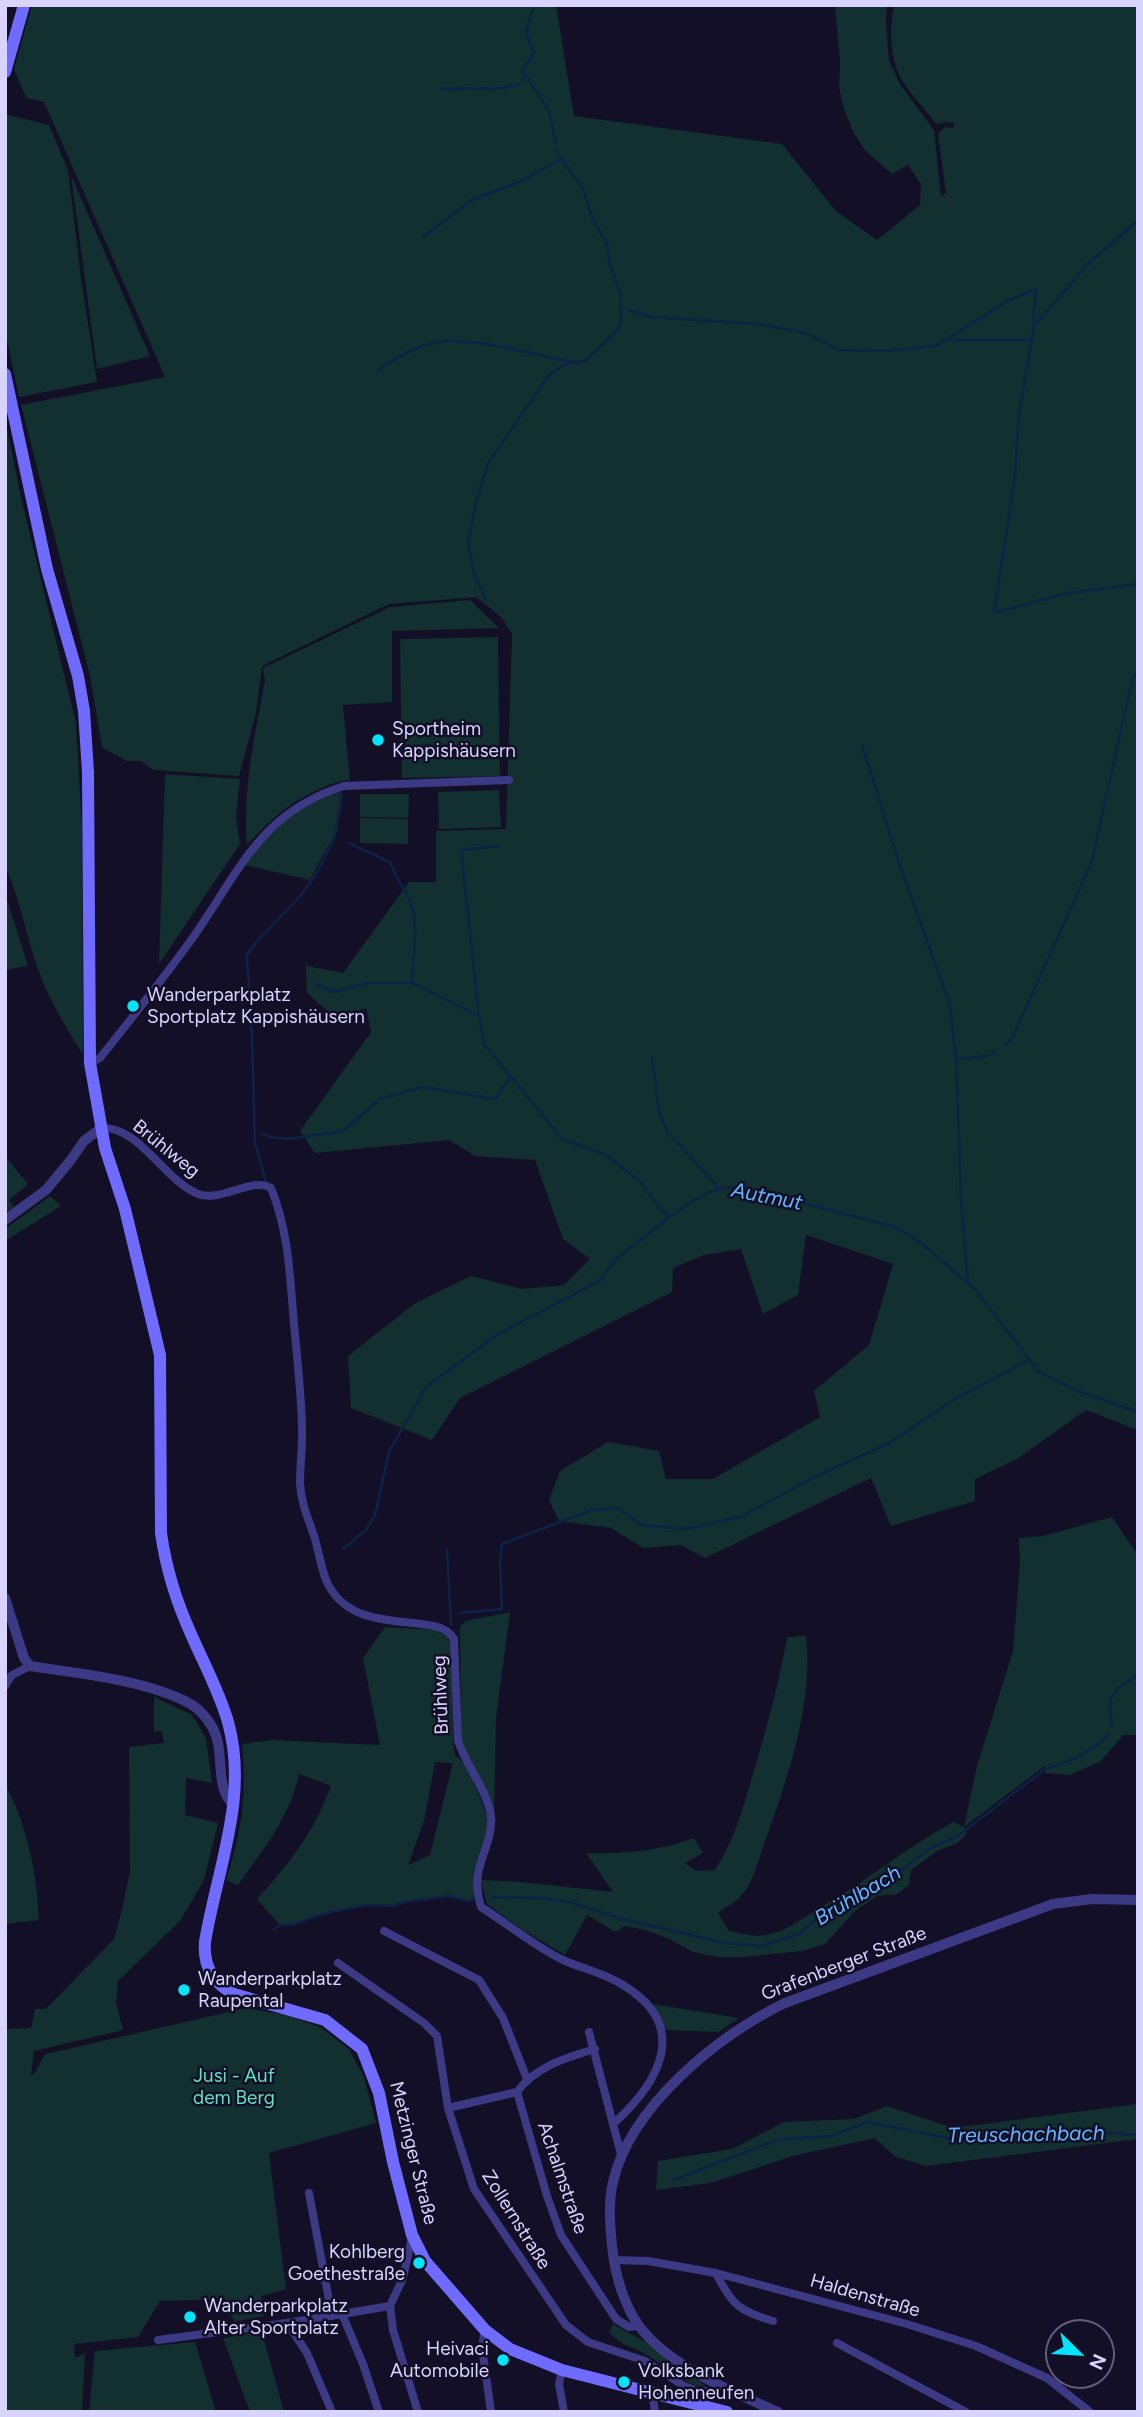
<!DOCTYPE html>
<html>
<head>
<meta charset="utf-8">
<style>
  body { margin:0 }
  #map { position:relative; width:1143px; height:2417px; overflow:hidden; background:#130f26; font-family:Figtree,sans-serif }
  canvas { display:block }
  .frame { position:absolute; inset:0; border:7px solid #d9d4ff; pointer-events:none }
  .north { position:absolute; left:1045px; top:2319px; width:70px; height:70px; box-sizing:border-box; background:#130f26; border:2px solid #625e7d; border-radius:50%; rotate:114deg; font-size:19px; font-weight:700; line-height:28px; text-align:center; color:#d9d4ff }
  .north::after { content:''; display:block; margin:auto; width:24px; height:32px; background:#00e5ff; clip-path:polygon(50% 0,100% 100%,50% 72%,0 100%) }
</style>
</head>
<body>
<div id="map">
<canvas width="1143" height="2417"></canvas>
<div class="frame"></div>
<div class="north">N</div>
</div>
<script>
const ctx = document.querySelector('canvas').getContext('2d');
ctx.lineJoin = 'round';
function fillPath(path, color) {
  ctx.fillStyle = color;
  ctx.fill(path, 'evenodd');
}
function strokePath(path, color, width, dash) {
  ctx.strokeStyle = color;
  ctx.lineWidth = width;
  ctx.lineCap = dash ? 'butt' : 'round';
  ctx.setLineDash(dash || []);
  ctx.stroke(path);
}
function write(font, color, halo, rows, align = 'center') {
  ctx.font = font + ' Figtree,sans-serif';
  ctx.lineWidth = 5;
  ctx.setLineDash([]);
  ctx.textBaseline = 'middle';
  ctx.strokeStyle = halo;
  ctx.fillStyle = color;
  for (const [text, x, y, turn = 0] of rows) {
    ctx.save();
    ctx.translate(x, y);
    ctx.rotate((+turn || 0) * Math.PI / 180);
    ctx.textAlign = isNaN(turn) ? turn : align;
    if (halo) ctx.strokeText(text, 0, 0);
    ctx.fillText(text, 0, 0);
    ctx.restore();
  }
}
fillPath(new Path2D(`
  M32 5H556L574 116 782 144 836 211 877 240 920 205 921 184 908 165 892 174 865 150 853 132 843 106 839 87 840 62 835 5H887L886 23 889 61 900 84 934 130 941 196 946 193 938 134 945 127 953 128 954 123 945 122 936 124C927 110 914 99 905 85 890 64 889 30 894 5H1138V1430L1086 1410 1017 1459 975 1479V1501L891 1526 871 1478 705 1558 681 1545 643 1548 611 1528 559 1521 549 1500 560 1471 608 1442 659 1451 666 1479H713L820 1417 814 1391 869 1345 893 1264 806 1235 798 1295 763 1314 741 1249 704 1255 673 1268 672 1292 460 1398 432 1440 351 1408 348 1356 414 1304 471 1276 522 1289 564 1285 590 1259 563 1239 535 1160 475 1156 449 1140 315 1153 300 1131 371 1032 366 1008 337 1019 307 993 306 966 343 973 409 882H436V831L506 829 512 634 502 618 476 597 389 604 262 666 256 713 239 776 153 770 141 761H127L102 747 90 676 21 405 165 377 44 102 26 98 14 69Z
  M5 114 49 125 68 170 81 278 97 382 19 397 5 331Z
  M71 175 150 356 97 369Z
  M5 419 22 502 76 723 82 829 83 1055C67 1028 48 999 38 969 26 935 20 899 5 866Z
  M470 600 499 628 392 631V702L343 705 350 781C341 780 332 784 323 788 291 800 270 820 247 845 243 788 254 737 265 681L263 668 390 607Z
  M498 637 500 776 402 778 400 639Z
  M165 774 240 779 236 816 240 844 159 964Z
  M499 790 501 827 439 829 438 792Z
  M341 792 334 835 310 880 245 865C268 832 300 802 341 792Z
  M360 794H409L408 818 360 817Z
  M360 818 408 819V844L360 843Z
  M5 893 28 966 5 970Z
  M5 1156 28 1184 9 1200 14 1207 5 1212Z
  M50 1196 61 1206 5 1241V1229Z
  M1112 1517 1138 1555V1735H1123L1101 1761 1070 1775 1045 1773V1766L964 1827 967 1834 957 1843 937 1851 911 1870 909 1885 897 1894 877 1896 855 1911 825 1944 802 1951 744 1957H717L693 1952 670 1939 645 1930 625 1926 615 1932 587 1915 565 1955 521 1929 487 1904 481 1880 522 1882 613 1892 586 1853C623 1854 659 1851 694 1838L703 1853 685 1863 696 1871 715 1870C736 1837 745 1801 756 1764 768 1722 780 1680 787 1637L806 1636C814 1703 787 1781 764 1844 758 1861 753 1884 740 1897 734 1903 725 1908 718 1913L729 1931C742 1934 758 1938 771 1934 789 1930 803 1917 818 1909 865 1882 906 1848 953 1822L964 1827 977 1766 1013 1651 1020 1564 1019 1538 1043 1536Z
  M510 1612 496 1718 494 1821 466 1758 461 1738 460 1626 466 1621Z
  M385 1627 435 1630 452 1639 453 1744 455 1755 463 1762 474 1781 487 1815V1838L475 1872 474 1899 468 1901 450 1896 404 1902 393 1906 367 1905 330 1912 294 1924 280 1925 257 1899C291 1862 313 1833 331 1786L299 1774C290 1817 263 1850 238 1885L226 1880C242 1830 247 1797 242 1744L272 1740 380 1745 363 1658ZM435 1762 453 1763 430 1855 408 1865 424 1821Z
  M154 1697 192 1715 206 1738 212 1783 186 1778 185 1815 218 1823 204 1880 180 1921 118 1981 116 2003 123 2030 34 2051 31 2076C39 2070 39 2062 46 2054L246 2008 286 2015 320 2027 349 2049 364 2077 376 2123 269 2153 286 2289 261 2296 264 2316 234 2322 225 2299 160 2301 138 2337 74 2344 75 2358 85 2353 82 2412H5V2029L31 2028 35 2009H46L114 1939 122 1910 130 1871 129 1747 164 1743 162 1731 154 1732Z
  M5 1784C27 1825 37 1873 39 1920L5 1924Z
  M653 2004 739 2018 718 2032 665 2030Z
  M1138 2104V2139L926 2166 894 2156 875 2138 793 2156 711 2183 656 2190 658 2161 732 2149 784 2122 854 2119 887 2106 953 2128Z
  M613 2324 649 2344 706 2386C688 2389 662 2363 647 2355 631 2345 624 2348 609 2332Z
  M262 2332 284 2412H250L223 2338Z
  M195 2342 216 2412H89L95 2351Z`), '#12302f');
strokePath(new Path2D(`
  M525 74 549 111 556 143
  M523 81V70L534 54 526 32 534 5
  M441 89 503 88 519 84
  M423 237 472 200 522 181 561 159
  M628 310 653 317 757 324 806 333 839 350 885 351 936 346 1004 303 1032 290
  M1033 324 1036 289
  M947 340H1028
  M378 370C396 357 424 342 447 341 485 340 531 354 569 361
  M1015 474 1019 414 1034 326 1088 264 1138 220
  M1015 476 994 613 1067 593 1138 584
  M486 599 474 573 468 543 476 503 488 463 549 375 567 363 585 361 616 332 621 321 620 293 610 265 607 244 593 220 583 189 556 151
  M862 745 899 863 950 1005 956 1059 961 1199 968 1283
  M349 843 390 862C396 878 406 891 412 906 418 923 413 963 412 983
  M498 846 461 850 479 1016 484 1044 562 1139 606 1155 639 1181 668 1218C696 1199 705 1188 740 1187L895 1227 921 1243 974 1288 1039 1372 1078 1391 1138 1412
  M315 984 334 992 369 983H412L477 1015
  M1004 1045 1012 1039 1092 861 1132 680 1138 669
  M652 1058 659 1112 667 1131 718 1187
  M957 1059 988 1056 995 1052
  M262 1133 270 1137 287 1139 343 1131 380 1099 422 1087 495 1099 511 1076
  M266 1182 255 1143 252 1039 247 955 259 939 302 894 318 871 335 836 342 794
  M343 1549 366 1530 375 1515 389 1452 426 1387 498 1334 598 1282 616 1259 667 1219
  M447 1549 451 1625
  M460 1613 502 1609 500 1559 502 1544 592 1510 617 1508 642 1525 685 1529 740 1517 817 1476 891 1442 955 1399 1030 1359
  M453 1717V1706
  M1111 1727C1113 1718 1109 1711 1110 1703 1113 1687 1127 1684 1138 1674
  M475 1784 487 1814
  M492 1897 538 1898 569 1902 622 1919 726 1943 761 1946 799 1934 829 1908 866 1893 893 1877 927 1850 959 1835 1044 1770 1073 1759 1095 1747 1109 1734
  M274 1929 280 1925 294 1924 330 1912 367 1905 393 1906 404 1902 450 1896 468 1901 474 1899V1896
  M674 2180 777 2140 831 2136 867 2122 957 2140 1095 2132 1138 2135`), '#0c2248', 2.5);
strokePath(new Path2D(`
  M90 1063 100 1058C132 1018 164 978 194 936 240 870 261 812 344 786L509 780
  M101 1128C138 1125 164 1180 198 1194 220 1203 253 1176 271 1188 289 1232 290 1278 294 1324 297 1357 301 1391 302 1425 303 1444 300 1464 300 1483 301 1504 309 1520 315 1539 319 1553 321 1567 326 1580 353 1642 438 1608 454 1639L458 1741C466 1766 488 1791 491 1816 493 1838 481 1854 478 1875 476 1886 478 1896 481 1907 508 1924 534 1946 563 1960 583 1969 604 1973 623 1985 691 2026 660 2082 613 2124L622 2158
  M5 1686 12 1675 30 1666
  M384 1931 479 1980 503 2018 527 2079
  M338 1963 424 2023 437 2036 448 2108 474 2189 566 2325 588 2342 645 2361 684 2386 698 2391H712L718 2384
  M589 2032 613 2124
  M517 2092 547 2196 561 2235 616 2319 629 2327 639 2326
  M448 2108 517 2092C536 2066 566 2058 595 2049
  M309 2193 332 2316
  M412 2237 403 2278 390 2306 393 2330 418 2412
  M613 2260 648 2261 716 2273 907 2324 976 2346 1047 2378 1090 2412
  M716 2273C732 2305 739 2311 773 2321
  M342 2314 363 2364 379 2412
  M287 2323 307 2353 332 2412
  M485 2330 482 2347 491 2412
  M158 2340 287 2323 390 2306
  M837 2343 966 2412
  M562 2370 559 2384 564 2412
  M652 2393 655 2412`), '#3d3a85', 8);
strokePath(new Path2D(`
  M5 1220 46 1190 70 1161 84 1141 101 1128
  M5 1598 24 1658 30 1666C77 1673 144 1680 187 1702 201 1709 213 1724 217 1739 223 1759 216 1791 234 1805
  M778 2412C733 2392 670 2367 639 2326 623 2303 615 2273 612 2246 610 2225 608 2203 613 2182 630 2107 718 2035 785 2003L1053 1904 1092 1899 1138 1900`), '#3d3a85', 10);
strokePath(new Path2D(`
  M5 72 24 5
  M5 374 47 569 78 676 84 711 88 772 90 1063 105 1148 125 1209 160 1355 161 1533C166 1569 176 1601 191 1634 204 1664 219 1691 228 1722 249 1797 217 1869 205 1942 203 1966 213 1983 234 1994L325 2020 362 2049 379 2093 393 2162 412 2235 425 2261 485 2330 510 2349 562 2370 727 2412`), '#6f6bff', 12);
for (const [x, y, r, color] of [
  [378,740,7,"#00e5ff"],
  [133,1006,7,"#00e5ff"],
  [184,1990,7,"#00e5ff"],
  [419,2263,7,"#00e5ff"],
  [190,2317,7,"#00e5ff"],
  [503,2360,7,"#00e5ff"],
  [624,2382,7,"#00e5ff"]
]) {
  const dot = new Path2D();
  dot.arc(x, y, r, 0, 2 * Math.PI);
  ctx.fillStyle = color;
  ctx.fill(dot);
  strokePath(dot, '#130f26', 2.5);
}
write('19px', '#d9d4ff', '#130f26', [
  ["Sportheim",392,729],
  ["Kappishäusern",392,751],
  ["Wanderparkplatz",147,995],
  ["Sportplatz Kappishäusern",147,1017],
  ["Wanderparkplatz",198,1979],
  ["Raupental",198,2001],
  ["Kohlberg",405,2252,"right"],
  ["Goethestraße",405,2274,"right"],
  ["Wanderparkplatz",204,2306],
  ["Alter Sportplatz",204,2328],
  ["Heivaci",489,2349,"right"],
  ["Automobile",489,2371,"right"],
  ["Volksbank",638,2371],
  ["Hohenneufen",638,2393]
], 'left');
write('19px', '#d9d4ff', '#130f26', [
  ["Brühlweg",166,1149,39],
  ["Brühlweg",441,1695,-92],
  ["Grafenberger Straße",844,1964,-21],
  ["Metzinger Straße",413,2153,76],
  ["Achalmstraße",562,2178,71],
  ["Zollernstraße",516,2220,58],
  ["Haldenstraße",865,2296,16]
]);
write('19px', '#5fe0c0', '#130f26', [
  ["Jusi - Auf",234,2076],
  ["dem Berg",234,2098]
]);
write('italic 21px', '#62b6ff', '#130f26', [
  ["Autmut",767,1197,11],
  ["Brühlbach",858,1896,-31],
  ["Treuschachbach",1026,2135,-1]
]);
</script>
</body>
</html>
